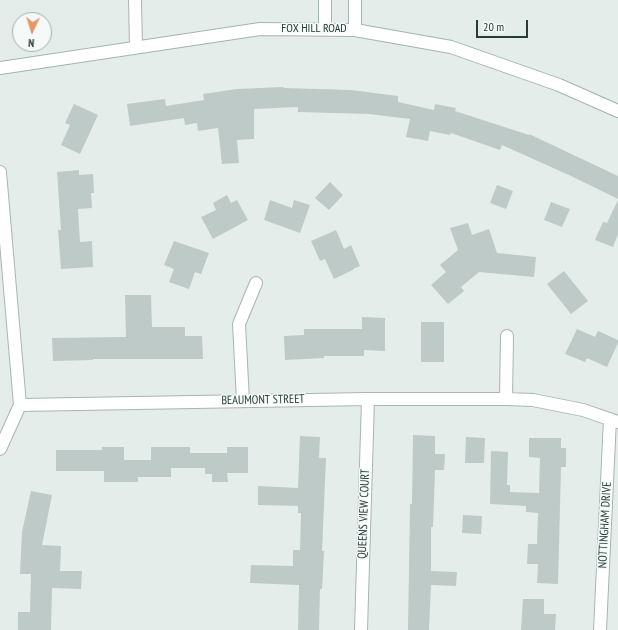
<!DOCTYPE html>
<html>
<head>
<meta charset="utf-8">
<style>
  body { margin:0 }
  #map { position:relative; width:618px; height:630px; overflow:hidden; background:#e5edea; font-family:"PT Sans Narrow",sans-serif }
  canvas { display:block }
  .north { position:absolute; left:12px; top:12px; width:40px; height:40px; box-sizing:border-box; background:#f5f9f8; border:1px solid #a2aeac; border-radius:50%; rotate:184deg; font-size:11px; font-weight:700; line-height:16px; text-align:center; color:#253d3a }
  .north::after { content:''; display:block; margin:auto; width:14px; height:18px; background:#e6976a; clip-path:polygon(50% 0,100% 100%,50% 72%,0 100%) }
  .scale { position:absolute; left:476px; top:20px; width:52px; height:18px; box-sizing:border-box; border:2px solid #253d3a; border-top:0; padding-left:5px; font-size:12px; line-height:14px; white-space:nowrap; color:#253d3a; -webkit-text-stroke:3px #f5f9f8; paint-order:stroke }
</style>
</head>
<body>
<div id="map">
<canvas width="618" height="630"></canvas>
<div class="north">N</div>
<div class="scale">20 m</div>
</div>
<script>
const ctx = document.querySelector('canvas').getContext('2d');
ctx.lineJoin = 'round';
function fillPath(path, color) {
  ctx.fillStyle = color;
  ctx.fill(path, 'evenodd');
}
function strokePath(path, color, width, dash) {
  ctx.strokeStyle = color;
  ctx.lineWidth = width;
  ctx.lineCap = dash ? 'butt' : 'round';
  ctx.setLineDash(dash || []);
  ctx.stroke(path);
}
function write(font, color, halo, rows, align = 'center') {
  ctx.font = font + ' "PT Sans Narrow",sans-serif';
  ctx.lineWidth = 3;
  ctx.setLineDash([]);
  ctx.textBaseline = 'middle';
  ctx.strokeStyle = halo;
  ctx.fillStyle = color;
  for (const [text, x, y, turn = 0] of rows) {
    ctx.save();
    ctx.translate(x, y);
    ctx.rotate((+turn || 0) * Math.PI / 180);
    ctx.textAlign = isNaN(turn) ? turn : align;
    if (halo) ctx.strokeText(text, 0, 0);
    ctx.fillText(text, 0, 0);
    ctx.restore();
  }
}
fillPath(new Path2D(`
  M283 87 284 88 351 90 398 96V102L434 110 435 104 456 108 455 111 529 135V134L618 176V199L571 176 502 145 500 150 451 133 450 135 430 131 428 141 406 137 410 119 369 114 298 112V107L254 109V139L237 140 239 163 222 164 218 128 198 131 197 123 185 125 184 118 130 126 127 104 165 99 166 106 204 100 203 94 237 89Z
  M74 104 98 115 80 154 61 145 70 125 65 123Z
  M79 170V175L93 174 94 193H91L92 208 78 209 80 242 92 241 93 267 61 269 58 230H61L57 172Z
  M330 182 343 195 329 210 315 198Z
  M497 185 513 191 506 209 490 203Z
  M227 195 231 203 237 200 248 220 213 239 201 217 216 210 213 203Z
  M270 200 292 208 294 200 310 205 300 233 264 220Z
  M618 200V234L613 247 595 240 603 222 607 223Z
  M551 202 570 209 562 227 544 220Z
  M468 223 472 235 489 229 497 253 536 257 534 277 479 272 461 287 464 291 448 304 431 285 446 272 440 265 458 250 450 228Z
  M336 230 344 249 351 245 360 266 353 269V270L334 279 325 259 320 261 311 241Z
  M174 241 209 253 201 274 195 272 189 289 169 282 174 269 164 265Z
  M564 271 588 301 571 314 547 284Z
  M125 295H151L152 327H185V336H202L203 359H93V360L53 361 52 338 126 337Z
  M362 317 385 318V351L364 350V356H324V358L285 360 284 336 304 335V329H362Z
  M421 322H444V362H421Z
  M577 329 595 337 598 331 618 340V343L607 367 587 358 585 362 565 354Z
  M413 435 435 436V454H445L444 470H435L433 527H431V571L457 572 456 586 431 585 429 630H408L410 504H412Z
  M300 436 320 437 319 458H326L322 551H324L322 589H320L319 630H298L299 585 250 583 251 565 293 566V550H300L301 513H298V506L258 505V486L298 488Z
  M466 437 485 438 484 463H465Z
  M529 438H561V448H566V467H561L558 584 537 583 538 564H527L528 544H537L538 513 526 512V506L490 504 491 451 508 452 507 485H510V492L539 493 540 458 529 457Z
  M102 447H124V460H151V447H190V453H227V447H248V473H227L228 482H212V474H205V468H171V477H138V482H104V471H56V450H102Z
  M31 491 52 495 42 545 61 546 60 571H82L81 589 52 588 51 630H18V612H30L31 574H20V573L22 532Z
  M463 515 482 516 481 534 462 533Z
  M523 599H544V614H556L555 630H521Z`), '#bdcac7');
const street = new Path2D(`
  M135 0 136 47
  M0 172 20 405 0 449
  M506 399 507 336
  M243 401 239 324 256 283
  M20 405 368 399H506L533 400 583 410 618 422
  M361 630 368 399
  M600 630 610 419`);
const secondary = new Path2D(`
  M355 0V30
  M325 29V0
  M0 68 260 29 355 30 451 47 559 85 618 111`);
strokePath(street, '#a8b5b2', 14);
strokePath(secondary, '#a1b5b0', 14);
strokePath(street, '#fff', 12);
strokePath(secondary, '#fff', 12);
write('12px', '#253d3a', '#f5f9f8', [
  ["FOX HILL ROAD",314,29],
  ["BEAUMONT STREET",263,400,-1],
  ["QUEENS VIEW COURT",364,514,-88],
  ["NOTTINGHAM DRIVE",605,525,-87]
]);
</script>
</body>
</html>
